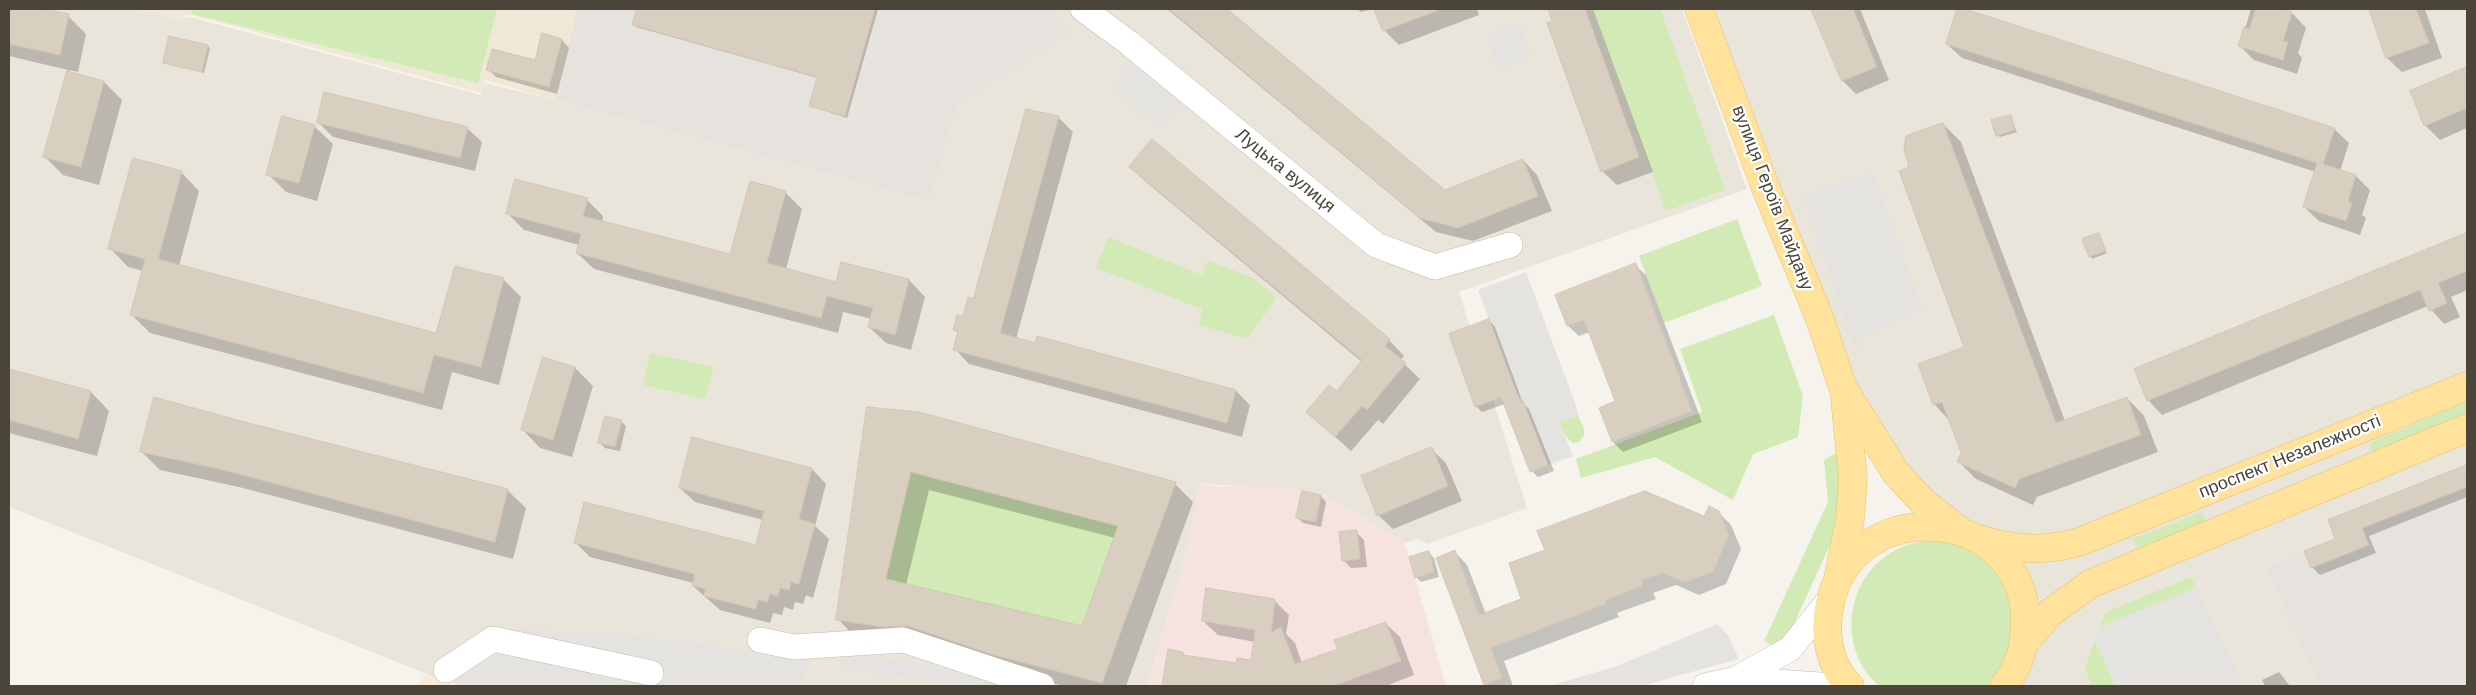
<!DOCTYPE html>
<html>
<head>
<meta charset="utf-8">
<style>
  body { margin:0 }
  #map { position:relative; width:2476px; height:695px; overflow:hidden; background:#f6f3ec; font-family:Helvetica,sans-serif }
  canvas { display:block }
  .frame { position:absolute; inset:0; border:10px solid #4b4439; pointer-events:none }
</style>
</head>
<body>
<div id="map">
<canvas width="2476" height="695"></canvas>
<div class="frame"></div>
</div>
<script>
const ctx = document.querySelector('canvas').getContext('2d');
ctx.lineJoin = 'round';
function fillPath(path, color) {
  ctx.fillStyle = color;
  ctx.fill(path, 'evenodd');
}
function strokePath(path, color, width, dash) {
  ctx.strokeStyle = color;
  ctx.lineWidth = width;
  ctx.lineCap = dash ? 'butt' : 'round';
  ctx.setLineDash(dash || []);
  ctx.stroke(path);
}
function write(font, color, halo, rows, align = 'center') {
  ctx.font = font + ' Helvetica,sans-serif';
  ctx.lineWidth = 4.5;
  ctx.setLineDash([]);
  ctx.textBaseline = 'middle';
  ctx.strokeStyle = halo;
  ctx.fillStyle = color;
  for (const [text, x, y, turn = 0] of rows) {
    ctx.save();
    ctx.translate(x, y);
    ctx.rotate((+turn || 0) * Math.PI / 180);
    ctx.textAlign = isNaN(turn) ? turn : align;
    if (halo) ctx.strokeText(text, 0, 0);
    ctx.fillText(text, 0, 0);
    ctx.restore();
  }
}
fillPath(new Path2D(`
  M9 9H137L177 19 190 17 481 95 485 83 555 100 927 202 956 104 1071 35 1056 9H1682L1747 189 1459 292 1527 508 1427 544 1417 539 1405 543 1322 494 1201 483 1184 562 1147 686H467L427 674 9 507Z
  M1700 9H2467V487L2265 567 2319 686H2013L2026 644 1875 445Z`), '#eae5da');
fillPath(new Path2D(`
  M427 674 464 686H415Z`), '#f7ead8');
fillPath(new Path2D(`
  M577 9H1056L1071 35 957 104 928 202 555 100Z
  M2467 487V686H2319L2265 567Z`), '#e6e2dd');
fillPath(new Path2D(`
  M137 9H577L555 100 485 80 481 93 189 14 177 19Z`), '#efe8d6');
fillPath(new Path2D(`
  M1201 483 1212 486 1287 488 1322 494 1405 543 1446 686H1147L1184 562Z`), '#f6e3e0');
fillPath(new Path2D(`
  M193 9H497L478 83 192 14Z
  M1593 9H1660L1725 190 1666 211Z
  M1737 219 1762 286 1664 323 1639 256Z
  M1108 237 1202 275 1208 260 1255 279 1276 298 1248 339 1199 325 1202 309 1096 268Z
  M1774 315 1803 396 1798 437 1753 454 1733 500 1655 457 1581 478 1576 459 1702 412 1680 349Z
  M650 353 714 367 704 399 643 385Z
  M2467 402V416L2374 454 2369 443Z
  M1578 415 1584 429V435L1579 442 1573 443 1566 437 1559 422Z
  M1840 451 1847 508 1782 650 1764 641 1828 502 1824 460Z
  M911 472 1118 526 1082 626 886 579Z
  M2202 512 2206 521 2138 549 2133 539Z
  M1941 540 1971 549 2005 579 2017 638 1997 679 1989 686H1879C1836 648 1845 576 1896 550 1910 542 1925 541 1941 540Z
  M2191 577 2196 588 2099 627 2106 612Z
  M2095 640 2115 686H2092L2085 668Z`), '#d2eab5');
fillPath(new Path2D(`
  M1520 23 1532 57 1498 70 1487 35Z
  M1134 56 1185 98 1159 129 1112 88Z
  M1872 171 1923 310 1872 331 1856 349 1802 195Z
  M1526 272 1575 403 1578 415 1559 422 1573 456 1548 465 1523 401 1516 393 1478 290Z
  M2196 588 2241 679 2225 686H2115L2095 640 2099 627Z
  M1717 624 1728 635 1739 659 1641 686H1550L1617 666Z
  M490 628 610 633 812 658 800 686H464L427 674Z
  M838 655 895 660 931 666 991 682 990 686H947L909 677 840 670Z`), '#e5e3e0');
fillPath(new Path2D(`
  M9 9H37L68 16 86 34 78 72 69 70V72L104 82 122 100 99 185 63 175 45 157 68 70 9 56Z
  M638 9H878L847 118 810 106 818 78 636 27 634 25Z
  M1167 9H1225L1445 191 1523 160 1537 175 1552 211 1473 241 1436 232Z
  M1357 9H1372L1361 12Z
  M1376 9H1477L1479 15 1399 45 1384 30Z
  M1549 9H1593L1653 172 1617 185 1602 171Z
  M1813 9H1860L1889 80 1856 94 1843 81Z
  M1959 9 2334 129 2349 143 2340 171 2356 176 2370 190 2362 215 2366 218 2360 235 2319 221 2304 207 2316 172 1962 58 1947 44Z
  M2251 9H2279L2292 13 2306 28 2298 53 2302 58 2297 74 2254 60 2240 46Z
  M2369 9H2425L2442 58 2402 72 2387 58Z
  M562 40 569 48 557 94 496 77 488 69 535 61Z
  M207 46 210 48 204 73 164 62Z
  M2467 69V128L2440 140 2425 125 2412 91Z
  M2010 116 2017 132 2000 137 1997 135Z
  M1058 117 1073 132 1016 339 1236 391 1250 405 1242 437 969 364 955 349 959 334 954 329 974 301Z
  M318 122 467 128 482 142 475 171 333 137Z
  M1943 124 1961 142 2065 421 2127 398 2144 416 2158 452 2037 497 2033 505 1976 479 1958 461 1962 453 1950 421 1934 404 1965 348 1910 168Z
  M314 126 333 144 317 201 286 192 268 174Z
  M1152 141 1389 340 1404 356 1400 360 1420 379 1383 424 1378 420 1351 451 1307 412 1337 393 1362 362 1146 182 1130 166Z
  M181 172 199 191 179 266 437 335 503 279 521 297 499 385 452 372 442 410 150 333 131 314 143 271 128 267 110 248Z
  M785 192 802 209 786 269 837 284 842 263 909 280 925 297 911 350 886 343 869 327 872 319 843 312 838 333 594 269 577 253 579 245 524 230 507 213 587 200 603 216 602 222 731 255Z
  M2098 234 2107 253 2092 259 2083 240Z
  M2467 234V290L2451 297 2460 317 2444 324 2428 306 2162 415 2148 400 2135 369Z
  M1635 265 1646 275 1702 422 1623 452 1613 442 1617 402 1590 332 1579 336 1568 326 1557 296Z
  M1489 320 1495 327 1523 403 1529 409 1554 471 1538 477 1532 471 1505 404 1482 412 1476 406Z
  M575 368 593 386 572 457 540 448 522 429Z
  M9 371 91 392 109 411 97 456 9 433Z
  M868 409 1175 484 1193 502 1126 686H1065L856 638 838 619ZM929 490 1115 538 1083 628 906 585Z
  M237 421 507 490 526 508 513 559 239 487 160 470 142 452Z
  M621 421 626 426 620 451 605 448 600 443Z
  M1431 449 1446 463 1462 501 1393 529 1378 515Z
  M2467 466V497L2369 536 2376 553 2320 575 2312 567 2337 540 2329 520Z
  M812 469 826 484 815 526 829 539 813 598 806 595 803 604 795 602 793 610 784 607 782 615 773 613 770 623 720 610 693 586 694 583 590 557 575 542 757 546 763 520 695 502 680 488Z
  M1321 496 1326 502 1321 527 1303 523 1298 518Z
  M1718 512 1731 525 1741 549 1726 584 1699 595 1676 585 1653 593 1656 599 1617 613 1619 617 1504 661 1513 686H1487L1485 684 1455 552 1467 565 1486 614 1523 600Z
  M1356 532 1364 540 1367 567 1351 568 1343 560Z
  M1429 553 1434 558 1439 577 1421 582 1416 577Z
  M1275 601 1289 615 1286 634 1295 643 1302 663 1339 650 1385 623 1400 637 1414 675 1386 686H1163L1169 650 1182 653 1186 656 1237 665 1252 661 1255 642 1218 635 1203 621Z
  M2279 672 2290 686H2265L2262 680Z`), '#0003');
const building = new Path2D(`
  M9 9H43L69 14 60 55 9 44Z
  M637 9H875L845 116 809 106 817 77 632 25Z
  M1169 9H1227L1445 190 1523 159 1538 196 1458 228 1420 218Z
  M1374 9H1439V10L1383 31Z
  M1548 9H1585L1639 157 1601 172 1547 23 1552 21Z
  M1811 9H1853L1877 67 1842 81Z
  M1957 9H1965L2335 128 2323 164 2356 175 2348 201 2352 203 2346 221 2303 207 2317 163 1946 44Z
  M2256 9H2281L2292 12 2283 41 2288 42 2283 60 2238 46 2244 27 2249 29Z
  M2369 9H2416L2429 43 2386 58Z
  M542 33 562 39 549 87 486 70 492 49 535 60Z
  M169 36 208 45 202 72 163 63Z
  M2467 67V108L2424 126 2410 91Z
  M67 71 104 81 81 167 43 157Z
  M324 92 468 127 460 158 317 123Z
  M1026 109 1059 116 1000 333 1035 343 1037 336 1236 390 1227 423 953 350 958 331 953 330 957 315 963 316 968 297 973 299Z
  M2011 115 2015 130 1996 136 1991 120Z
  M282 116 315 125 299 183 266 175Z
  M1943 123 2056 423 2127 397 2141 435 2019 479 2015 488 1957 462 1961 453 1942 402 1933 405 1918 364 1964 347 1899 171 1909 167 1904 149 1906 136Z
  M1152 139 1390 339 1385 346 1406 363 1367 410 1362 406 1335 437 1306 412 1329 385 1337 391 1362 360 1129 167Z
  M133 158 182 171 158 259 436 333 455 266 504 278 481 367 434 355 423 393 130 315 145 259 108 249Z
  M515 179 588 198 583 216 730 254 750 181 786 191 767 263 836 282 841 262 909 279 895 335 868 327 873 308 827 296 821 318 576 253 581 234 506 214Z
  M2099 233 2106 251 2089 257 2082 239Z
  M2467 233V271L2438 283 2447 303 2429 311 2420 290 2147 401 2134 369Z
  M1636 263 1692 411 1612 442 1599 408 1615 401 1584 320 1567 326 1555 295Z
  M1489 319 1520 402 1523 401 1548 465 1530 472 1501 397 1475 407 1449 334Z
  M543 357 575 367 553 440 521 430Z
  M9 369 91 391 78 439 9 420Z
  M154 397 237 420 508 489 495 542 220 469 140 452Z
  M867 407 919 412 1176 482 1102 683 994 655 908 626 883 627 836 620ZM911 472 1118 526 1082 626 886 579Z
  M605 416 622 420 615 447 598 443Z
  M692 437 812 468 799 519 815 524 799 584 791 582 789 590 780 588 778 596 770 594 767 602 758 600 756 609 704 596 706 589 692 586 695 574 574 543 584 502 756 545 764 511 679 488Z
  M1432 447 1448 486 1377 516 1361 476Z
  M2467 465V487L2362 528 2369 545 2311 568 2304 551 2335 539 2328 520Z
  M1302 491 1321 495 1316 522 1296 518Z
  M1645 491 1704 516 1709 506 1719 511 1729 535 1713 572 1685 582 1663 573 1641 580 1643 586 1605 600 1606 604 1491 648 1502 678 1484 685 1436 558 1455 550 1479 615 1521 599 1509 563 1545 550 1537 531Z
  M1357 530 1360 559 1342 561 1339 532Z
  M1429 551 1434 572 1415 578 1409 557Z
  M1206 588 1275 599 1271 633 1281 627 1295 664 1338 649 1334 640 1386 622 1401 661 1333 686H1162L1168 649 1183 652V655L1236 663 1237 658 1251 660 1255 630 1202 621Z`);
fillPath(building, '#d8cfc1');
strokePath(building, '#d3c7b4', 1);
const minor = new Path2D(`
  M1083 9 1129 43 1376 245 1435 267 1510 245
  M760 640 794 647 903 640 1042 686
  M446 670 493 639 651 673
  M1736 679 1790 649 1830 599
  M1705 686 1736 679 1833 686`);
const major = new Path2D(`
  M1699 9 1767 191 1820 319 1843 388 1896 473 1923 502 1960 531
  M1976 538C2013 550 2042 552 2079 542L2467 386
  M1839 574 1850 519 1853 478 1845 399
  M2025 642 2050 613 2090 584 2467 428
  M1850 686C1830 668 1824 635 1829 609 1849 489 2028 506 2025 623 2025 648 2019 667 2004 686`);
strokePath(minor, '#c2bbae', 26);
strokePath(major, '#e6c16a', 29);
strokePath(minor, '#fff', 25);
strokePath(major, '#ffe39c', 28);
write('18px', '#4b4439', '#fff', [
  ["Луцька вулиця",1285,171,39],
  ["вулиця Героїв Майдану",1772,198,69],
  ["проспект Незалежності",2290,457,-22]
]);
</script>
</body>
</html>
